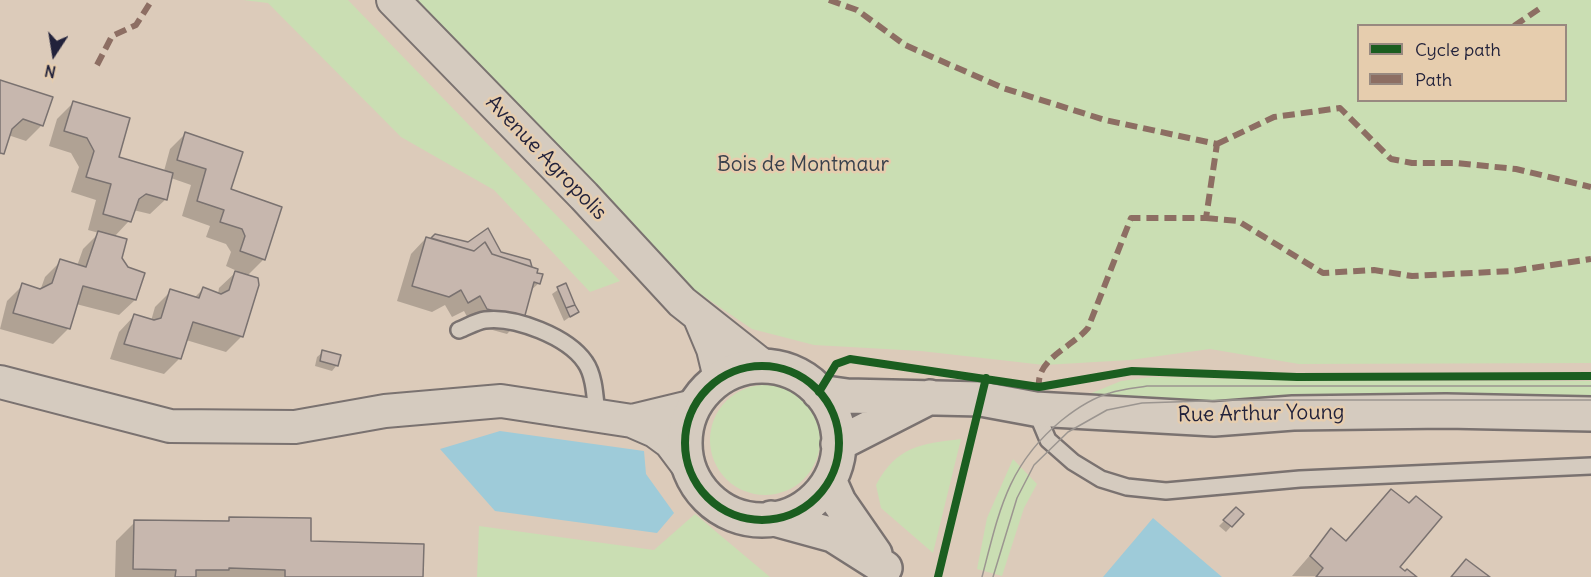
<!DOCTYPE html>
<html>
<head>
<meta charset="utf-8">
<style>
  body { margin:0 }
  #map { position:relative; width:1591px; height:577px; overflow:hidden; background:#dccbba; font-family:Delius,sans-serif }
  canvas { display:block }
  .legend { position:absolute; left:1357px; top:24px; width:210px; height:78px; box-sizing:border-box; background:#e6cdae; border:2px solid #988980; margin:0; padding:8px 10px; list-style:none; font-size:18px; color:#22223b }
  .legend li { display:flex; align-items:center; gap:12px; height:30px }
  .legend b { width:30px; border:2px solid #988980 }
  .north { position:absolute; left:24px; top:24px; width:60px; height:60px; -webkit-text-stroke:4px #e6cdae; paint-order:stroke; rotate:192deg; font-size:16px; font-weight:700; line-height:24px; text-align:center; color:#22223b }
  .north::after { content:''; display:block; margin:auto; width:21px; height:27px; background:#22223b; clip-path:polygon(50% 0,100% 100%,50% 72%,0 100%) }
</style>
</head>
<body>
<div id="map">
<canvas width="1591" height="577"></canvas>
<ul class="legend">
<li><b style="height:8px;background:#1b5e20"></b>Cycle path</li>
<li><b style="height:8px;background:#8d6e63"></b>Path</li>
</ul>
<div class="north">N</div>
</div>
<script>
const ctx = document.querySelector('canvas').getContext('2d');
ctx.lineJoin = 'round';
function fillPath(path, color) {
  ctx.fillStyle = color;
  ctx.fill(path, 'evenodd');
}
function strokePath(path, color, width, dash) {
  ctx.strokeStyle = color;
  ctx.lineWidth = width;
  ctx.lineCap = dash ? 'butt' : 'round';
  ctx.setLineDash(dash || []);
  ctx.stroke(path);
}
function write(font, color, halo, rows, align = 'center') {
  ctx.font = font + ' Delius,sans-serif';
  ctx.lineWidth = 5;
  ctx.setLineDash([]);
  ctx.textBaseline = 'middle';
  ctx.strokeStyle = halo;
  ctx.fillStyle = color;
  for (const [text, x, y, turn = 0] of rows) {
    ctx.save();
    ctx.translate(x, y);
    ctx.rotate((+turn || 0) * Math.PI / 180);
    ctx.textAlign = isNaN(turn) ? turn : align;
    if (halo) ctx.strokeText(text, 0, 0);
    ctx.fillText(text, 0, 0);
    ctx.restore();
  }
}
fillPath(new Path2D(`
  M243 0H348L620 281 590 292 494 190 401 137 268 3Z
  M413 0H1591V363L1299 364 1210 349 1130 360 1044 365 921 351 814 345 752 329 684 283ZM1358 26H1566V100H1358Z
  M1152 377 1317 381H1591V405L1070 402 1121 381Z
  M710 440a55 55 0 1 1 110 0a55 55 0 1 1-110 0Z
  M961 439 933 553 881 508 876 485C897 446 920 444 961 439Z
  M1013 459 1037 484 1024 508 1002 576 977 569 987 518Z
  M695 514 770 577H477L479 526 654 550Z`), '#cadeb3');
fillPath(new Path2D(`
  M500 431 644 451 646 474 674 513 657 533 495 511 440 449Z
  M1153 518 1222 577H1103Z`), '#9ecbd9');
fillPath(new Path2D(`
  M0 82 42 125 26 141 8 135 0 155Z
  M73 103 117 158 164 171 170 149 185 134 230 190 264 259 247 276 242 336 226 352 186 340 180 358 164 374 110 359 119 332 134 316 151 321 155 307 171 291 194 298 203 289 218 294 219 288 237 271 226 266 231 252 226 244 206 237 210 226 182 216 191 185 171 178 166 199 150 214 133 210 129 221 114 237 135 300 119 315 76 304 69 328 53 344 0 329 7 301 23 285 40 291 45 277 61 261 77 266 83 249 99 233 88 230 96 200 71 192 79 167 71 153 49 146 57 119Z
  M436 235 528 261 539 283 529 292 522 318 507 334 471 324 464 311 452 317 445 305 432 312 397 301 411 254 426 238 431 240Z
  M565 285 577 312 564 321 552 294Z
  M323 352 337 365 332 371 315 366 317 357Z
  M1391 491 1398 567 1415 577 1292 576 1331 531 1344 542Z
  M1236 509 1242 514 1226 532 1219 526Z
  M230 519 310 543 422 577H115L116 541 135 522 226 523Z`), '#0003');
const building = new Path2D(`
  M0 80 53 97 43 126 23 119 12 129 4 154 0 153Z
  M73 101 130 118 119 157 173 173 167 200 146 194 139 199 131 222 103 214 111 184 86 177 94 151 87 138 64 131Z
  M185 132 243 152 231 189 282 207 265 260 240 251 245 236 242 229 220 222 224 210 197 201 206 169 177 160Z
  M488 228 501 252 530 260 532 267 492 254 485 242 474 251 431 238 435 234 468 242Z
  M98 231 127 239 122 258 128 267 145 273 136 300 83 286 70 329 13 313 22 283 40 289 52 283 60 259 86 267Z
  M426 237 474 251 485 242 492 254 538 269 537 273 543 274 540 284 534 282 524 319 487 309 480 296 468 303 461 290 449 297 412 286Z
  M235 271 258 278 259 285 243 337 193 322 181 359 124 344 134 314 154 320 161 318 170 289 199 298 203 287 221 294 229 290Z
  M566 283 575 305 566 308 557 287Z
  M575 305 579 312 570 317 566 308Z
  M322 350 341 355 338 366 320 361Z
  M1391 489 1409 503 1416 496 1442 517 1400 567 1405 571 1407 569 1417 577H1316L1323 568 1310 556 1331 528 1346 541Z
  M1236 507 1244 514 1232 527 1223 520Z
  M229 517 311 518V541L424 544 423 577H285V570L229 568V570H196V577H175L176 570 133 569 134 520 229 521Z
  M1466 559 1490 577H1451Z`);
fillPath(building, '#c7b7ae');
strokePath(building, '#7a7270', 1.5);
const lane = new Path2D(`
  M459 330C467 327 477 321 485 320 515 316 568 337 585 362 595 376 595 399 597 416
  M1035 409 1048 440 1073 462 1101 479 1127 487 1166 491 1300 479 1591 466`);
const street = new Path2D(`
  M393 0 584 196 682 302 763 366
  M700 318 713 349 720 378
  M0 382 170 426 295 427 385 411 501 401 632 421 655 431 670 442 688 466
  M632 421 694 406`);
const secondary = new Path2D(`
  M685 443a77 77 0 1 1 154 0a77 77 0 1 1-154 0Z
  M819 392 847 396 981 399 1035 409 1214 419 1293 413 1446 411 1591 414
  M838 444 930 397
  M830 482 839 502 875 554
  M771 518 833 535 885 568`);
strokePath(lane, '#7a7270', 20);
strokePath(street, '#7a7270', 36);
strokePath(secondary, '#7a7270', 38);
strokePath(lane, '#d5cbbf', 15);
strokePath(street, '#d5cbbf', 32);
strokePath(secondary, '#d5cbbf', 33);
strokePath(new Path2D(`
  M982 577C999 512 1007 465 1062 420 1077 408 1092 398 1110 393 1122 389 1135 388 1147 386H1591
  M993 577 1017 498 1034 465 1068 432 1107 410 1142 403 1234 400H1591`), '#9b9590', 1.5);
strokePath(new Path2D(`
  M829 0 857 10 905 45 1003 88 1105 120 1217 144 1206 218H1131L1088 328C1071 348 1036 359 1039 387
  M1514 26 1539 9
  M97 65 112 36 136 25 152 0
  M1217 144 1274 117 1340 108 1391 159 1412 163H1456L1516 169 1591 187
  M1206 218 1238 221 1323 273 1374 270 1412 276 1512 271 1591 259`), '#8d6e63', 6, [12, 6]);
strokePath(new Path2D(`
  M685 443a77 77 0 1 1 154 0a77 77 0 1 1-154 0Z
  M819 392 836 364 850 359 1039 387 1132 371 1297 377 1591 376
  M938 577 986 378`), '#1b5e20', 8);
write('21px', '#22223b', '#e6cdae', [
  ["Avenue Agropolis",546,158,46],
  ["Rue Arthur Young",1261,414,-1]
]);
write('21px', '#39414c', '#e6cdae', [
  ["Bois de Montmaur",803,165]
]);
</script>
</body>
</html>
